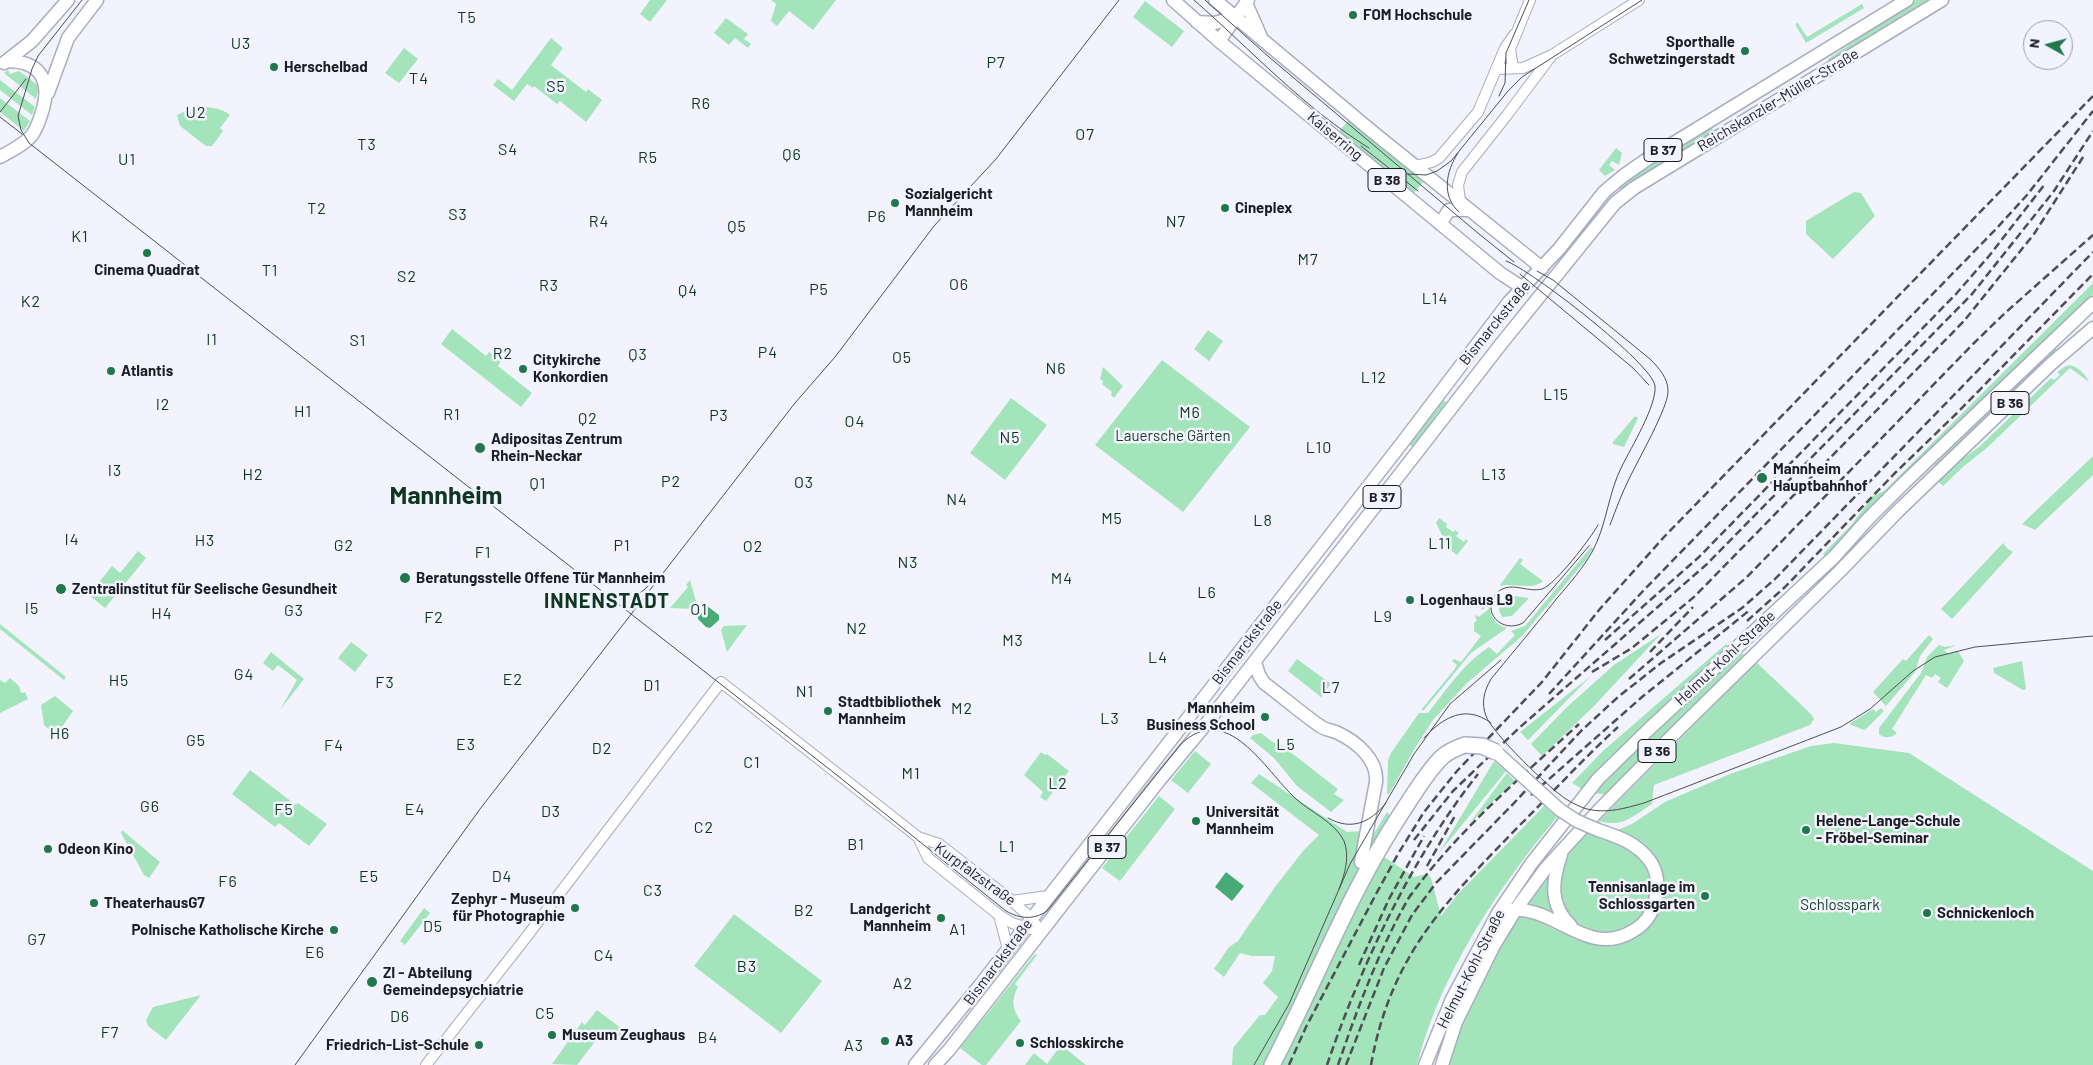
<!DOCTYPE html>
<html>
<head>
<meta charset="utf-8">
<style>
  body { margin:0 }
  #map { position:relative; width:2093px; height:1065px; overflow:hidden; background:#f2f3fc; font-family:Barlow,sans-serif }
  canvas { display:block }
  .north { position:absolute; left:2023px; top:20px; width:50px; height:50px; box-sizing:border-box; background:#f2f3fc; border:1px solid #9c9da6; border-radius:50%; rotate:277deg; font-size:14px; font-weight:700; line-height:20px; text-align:center; color:#1c1d25 }
  .north::after { content:''; display:block; margin:auto; width:18px; height:22px; background:#20774b; clip-path:polygon(50% 0,100% 100%,50% 72%,0 100%) }
</style>
</head>
<body>
<div id="map">
<canvas width="2093" height="1065"></canvas>
<div class="north">N</div>
</div>
<script>
const ctx = document.querySelector('canvas').getContext('2d');
ctx.lineJoin = 'round';
function fillPath(path, color) {
  ctx.fillStyle = color;
  ctx.fill(path, 'evenodd');
}
function strokePath(path, color, width, dash) {
  ctx.strokeStyle = color;
  ctx.lineWidth = width;
  ctx.lineCap = dash ? 'butt' : 'round';
  ctx.setLineDash(dash || []);
  ctx.stroke(path);
}
function write(font, color, halo, rows, align = 'center') {
  ctx.font = font + ' Barlow,sans-serif';
  ctx.lineWidth = 5;
  ctx.setLineDash([]);
  ctx.textBaseline = 'middle';
  ctx.strokeStyle = halo;
  ctx.fillStyle = color;
  for (const [text, x, y, turn = 0] of rows) {
    ctx.save();
    ctx.translate(x, y);
    ctx.rotate((+turn || 0) * Math.PI / 180);
    ctx.textAlign = isNaN(turn) ? turn : align;
    if (halo) ctx.strokeText(text, 0, 0);
    ctx.fillText(text, 0, 0);
    ctx.restore();
  }
}
fillPath(new Path2D(`
  M650 0H667L650 22 640 14Z
  M771 0H836L813 30 789 11 777 26 771 21 776 4Z
  M1916 0H1933L1830 63 1828 59Z
  M1145 1 1184 31 1172 47 1133 17Z
  M1862 4 1864 8 1806 43 1795 24 1798 23 1807 37Z
  M726 18 748 34 744 39 751 44 748 48 735 38 729 45 714 33Z
  M551 38 563 48 551 65 586 92 588 89 602 100 586 122 560 101 557 104 534 86 533 88 527 84 514 101 493 85 498 79 512 90Z
  M404 48 418 59 399 83 385 73Z
  M8 70 10 74 19 71 39 86 36 99 4 73Z
  M0 80 35 107 32 115 0 90Z
  M0 98 30 121 24 131 0 112Z
  M200 107C211 107 221 108 230 115L220 128 223 131 212 146H206L180 126 177 115 188 110Z
  M1350 118 1424 181 1412 195 1337 134Z
  M1711 126 1715 133 1622 190 1618 187Z
  M1616 148 1622 153 1619 165 1612 161 1609 165 1615 170 1605 176 1599 170Z
  M1854 192 1861 193 1875 216 1833 259 1806 234V221Z
  M2093 283V294L1826 558 1823 554 1826 551 1852 524 1873 496 1884 491Z
  M452 329 486 356 489 352 501 361 498 366 532 393 521 407 441 344Z
  M1208 330 1223 341 1209 361 1194 349Z
  M2055 348 2057 350 1935 467 1934 465Z
  M1162 360 1250 427 1183 512 1095 445Z
  M2070 365C2079 368 2085 373 2089 382L2070 368 1988 447 1964 466 1943 486 1938 481 1959 461 1979 447 2051 378 2054 380 2060 375 2057 372 2066 366Z
  M1103 367 1123 386 1114 398 1111 395 1112 392 1102 384 1103 381 1100 379Z
  M1011 398 1047 425 1005 480 970 453Z
  M1442 399 1447 403 1413 448 1408 443Z
  M1635 416 1638 418 1624 447 1613 444V442Z
  M2093 456V475L2035 530 2022 524Z
  M1439 518 1447 524 1446 527 1453 532 1455 530 1459 533 1456 536 1464 542 1466 539 1468 541 1457 555C1443 545 1444 537 1436 523Z
  M2003 543 2008 549 2013 552 1952 619 1941 609Z
  M1591 547 1593 549 1586 560 1522 636 1466 684 1433 720 1415 748 1389 794H1387L1388 760 1391 753 1419 713H1428C1447 689 1463 664 1489 647L1497 654 1515 635 1511 631 1525 626Z
  M138 551 146 558 105 608 89 595 112 566 120 573Z
  M1520 558 1523 560 1520 564 1543 581C1532 591 1514 582 1501 586L1500 585Z
  M690 580 697 605 694 609 670 608 688 587 686 585Z
  M1514 596 1529 598 1512 616 1502 617 1499 610C1500 601 1505 597 1514 596Z
  M1488 600 1490 602C1489 615 1494 625 1507 628L1471 653 1424 710H1421L1454 670 1457 665 1452 661 1454 659 1461 662 1481 636 1474 631V623L1477 620 1475 617 1476 615 1479 617C1482 613 1487 612 1489 608L1486 606 1483 610 1481 609Z
  M0 624 66 677 64 680 0 629Z
  M747 625 727 652 721 630 724 626Z
  M1661 634 1595 705 1542 756 1531 744 1567 707 1614 665Z
  M1929 635 1933 639 1920 656 1915 672 1886 706 1873 692 1903 659 1906 661Z
  M351 642 368 655 355 672 338 658Z
  M1726 644 1729 647 1627 742 1582 789 1572 783 1603 751Z
  M1939 645 1945 647 1957 645 1944 650 1948 654 1958 651 1964 661 1947 688 1938 682 1941 678 1935 674 1932 678 1926 675 1892 729 1897 733C1892 738 1884 739 1879 734V728L1921 673 1927 657Z
  M1740 651 1745 656 1608 795 1594 793 1629 755Z
  M271 652 304 679 280 710 297 680 278 665 273 671 263 663Z
  M1297 659 1331 684 1321 697 1288 671Z
  M2022 661 2026 689 2023 690 1994 673 1993 668Z
  M1756 662 1811 714 1814 719 1810 725 1654 785 1652 804C1633 816 1623 828 1599 821Z
  M1591 676 1528 740 1520 732Z
  M10 678 19 686 21 693 25 692 28 699 0 713V680L5 683Z
  M55 696 73 711 56 736 44 725 41 705Z
  M1881 708 1884 711 1866 729 1864 730 1849 724 1873 709 1876 712Z
  M1261 733 1274 743 1280 744 1338 789 1334 794 1344 800 1331 812 1297 786 1274 758 1250 738 1253 735Z
  M1834 743 1909 753 2093 871V1065H1447C1463 1013 1489 962 1518 916L1524 914C1544 923 1571 940 1591 944 1649 957 1689 885 1644 845 1636 838 1627 834 1618 830L1632 824 1665 802 1730 774 1811 746Z
  M1195 751 1211 764 1188 793 1171 780Z
  M1041 752 1045 755 1047 754 1069 771 1046 801 1040 797 1043 792 1024 775Z
  M1494 761 1506 771 1439 853Z
  M250 770 296 805 298 803 327 824 309 846 279 823 275 827 232 794Z
  M1507 773 1515 781 1469 824Z
  M1259 774 1347 832 1365 831 1367 845 1387 812 1393 820 1374 850 1414 877 1427 874 1431 878 1441 916 1458 894 1544 806 1557 817C1498 888 1440 974 1417 1065H1232L1233 1048 1260 1015H1265L1278 997 1263 983 1272 971 1275 956H1252L1240 953 1224 977 1214 969 1229 947 1238 941 1275 887 1303 851 1319 835 1251 783Z
  M1159 796 1175 809 1120 881 1102 868Z
  M122 830 160 862 149 878 144 875 121 833Z
  M1586 830C1602 836 1622 841 1635 853 1655 871 1655 901 1636 921 1631 926 1625 932 1617 933 1609 935 1603 933 1595 931 1580 928 1567 918 1562 903 1554 875 1568 851 1586 830Z
  M1549 877 1548 894 1554 915 1528 905Z
  M424 908 430 913 405 945 400 941Z
  M734 914 822 981 781 1033 694 966Z
  M1036 954 1037 955 1015 984 1018 987C1011 999 1012 1010 1021 1021L986 1065H982L960 1048 1034 955Z
  M201 995 166 1040 148 1026 146 1020 153 1007Z
  M597 1010 626 1032 619 1041 604 1030 577 1065 552 1064 582 1022 585 1025Z
  M1061 1045 1086 1065H1025L1034 1053 1047 1064Z`), '#a3e4bb');
fillPath(new Path2D(`
  M707 606 719 615V620L710 628 706 627 698 619V616Z
  M1226 872 1244 886 1232 901 1215 887Z`), '#46ab74');
const minor = new Path2D(`
  M1513 68 1510 49 1530 0
  M1497 69 1523 68 1552 55 1639 0
  M1415 166 1432 162 1439 158 1478 112 1505 48 1514 35
  M1460 201 1458 185 1462 172 1507 115 1552 55
  M918 837 928 858 999 915 1012 923 1031 929
  M1012 901 1048 896
  M999 915 1008 949
  M426 1065 521 944 721 682 918 837 939 844 1011 900 1031 918 1041 932`);
const major = new Path2D(`
  M1173 0 1219 41 1500 273 1523 288
  M1215 0 1374 133 1542 268
  M1246 3 1261 37
  M1197 22 1215 23 1235 17
  M1219 41 1248 0
  M4 63 32 41 68 0
  M48 93 68 38 97 0
  M0 157C11 151 25 144 32 135 38 127 40 118 43 109 51 79 39 61 7 61
  M1440 224 1449 210H1470
  M1255 662 1259 675 1264 683C1283 697 1301 713 1320 726 1325 730 1332 730 1338 733 1357 742 1378 760 1376 782L1361 862
  M1561 855C1552 881 1549 905 1571 926
  M1510 910C1555 905 1587 959 1633 931 1644 925 1652 914 1655 901 1659 888 1658 872 1650 861 1637 843 1619 837 1598 830
  M915 1065 977 989 1402 443 1509 302 1559 249 1604 192 1623 176 1646 160 1907 0
  M935 1065 949 1050 1158 782 1206 724 1501 344 1615 203 1634 188 1942 0
  M1425 1065 1452 999 1498 913 1531 864 1598 779 1648 730 1834 557 1869 518 1905 482 2093 303
  M1442 1065 1456 1022 1493 947 1516 909 1546 868 1600 809 1678 730 1839 572 1898 511 2051 364 2093 328`);
const highway = new Path2D(`
  M1272 1065C1316 981 1349 892 1402 812 1414 794 1426 773 1442 757 1449 751 1456 748 1465 745`);
strokePath(minor, '#a8adc1', 12);
strokePath(major, '#a8adc1', 15);
strokePath(highway, '#a8adc1', 18);
strokePath(minor, '#fff', 10);
strokePath(major, '#fff', 12);
strokePath(highway, '#fff', 15);
strokePath(new Path2D(`
  M82 0 38 56 32 69 18 116 21 130 29 143 833 772 1006 911C1020 919 1034 920 1047 911L1181 744C1227 700 1265 770 1295 798 1310 812 1335 822 1344 841 1350 856 1345 874 1339 889
  M1194 0C1251 50 1304 108 1369 148
  M1205 0 1269 57 1479 234 1514 262
  M1499 96 1505 83 1506 53 1529 0
  M0 112 26 79
  M0 117 22 134
  M1361 146 1418 191
  M1458 153C1446 171 1441 196 1459 212
  M1408 174 1426 175 1437 171 1451 161 1508 91 1522 77 1642 0
  M1506 261C1530 269 1653 364 1655 386 1657 405 1631 448 1622 466 1608 493 1607 525 1592 552 1583 568 1570 583 1558 597 1536 625 1513 652 1491 679 1484 691 1481 703 1486 716 1492 733 1550 789 1566 799 1572 803 1580 807 1587 809 1607 814 1626 808 1644 803L1841 727 1870 709 1913 671 1935 657 1975 647 2093 636
  M1537 271 1553 280 1650 359C1659 368 1668 378 1668 391 1669 406 1637 462 1629 479 1622 493 1616 509 1610 525
  M1520 274 1633 368 1649 385
  M1589 546 1523 623C1502 634 1480 612 1497 593 1509 580 1527 593 1542 589 1556 584 1590 539 1598 525
  M608 592C623 601 637 598 648 586
  M1424 738C1443 717 1466 704 1491 723
  M1328 818C1351 831 1370 823 1386 803
  M295 1065 480 809 795 403 835 357 934 226 996 159 1119 0
  M1254 1065 1289 1004 1350 864 1414 754 1450 704 1501 660`), '#4d4e56', 1);
strokePath(new Path2D(`
  M1747 621 1785 587 1894 474 1957 413 2093 274
  M1605 640 1699 557 1956 294 1989 256 2045 184
  M1650 652 1693 607
  M1592 672 1632 648 1694 597 1964 321 2034 234 2085 154
  M1629 679 1747 577 1972 345 2005 313 2093 235
  M1549 694 1643 591 1996 229 2027 195 2093 111
  M1531 795 1642 697 1751 609
  M1414 840 1453 791 1519 728 1707 564 1972 294 2054 191 2093 131
  M1427 866 1456 814
  M1408 899C1456 832 1519 779 1579 724
  M1359 965 1389 899 1424 836
  M1289 1065 1306 1027 1375 896 1398 854 1424 812 1457 771 1542 682 1599 610 1664 537 2093 96
  M1327 1065C1361 965 1412 857 1478 774
  M1338 1065C1358 1007 1380 947 1411 894
  M1346 1065 1384 968 1412 915 1436 883 1515 802 1581 731 1618 697 1661 663 1742 608 1775 579 2093 252
  M1371 1065C1391 954 1446 901 1521 824 1553 792 1584 758 1618 727`), '#4d4e56', 2.5, [8, 4]);
const majorBridge = new Path2D(`
  M1496 752 1560 810 1577 821 1598 830`);
const highwayBridge = new Path2D(`
  M1465 745 1482 746 1496 752`);
strokePath(majorBridge, '#a8adc1', 15, []);
strokePath(highwayBridge, '#a8adc1', 18, []);
strokePath(majorBridge, '#fff', 12);
strokePath(highwayBridge, '#fff', 15);
for (const [x, y, r, color] of [
  [1353,15,5,"#20774b"],
  [1745,51,5,"#20774b"],
  [274,67,5,"#20774b"],
  [895,203,5,"#20774b"],
  [1225,208,5,"#20774b"],
  [147,253,5,"#20774b"],
  [523,369,5,"#20774b"],
  [111,371,5,"#20774b"],
  [480,448,6,"#20774b"],
  [1762,478,6,"#20774b"],
  [405,578,6,"#20774b"],
  [61,589,6,"#20774b"],
  [1410,600,5,"#20774b"],
  [828,711,5,"#20774b"],
  [1265,717,5,"#20774b"],
  [1196,821,5,"#20774b"],
  [1806,830,5,"#20774b"],
  [48,849,5,"#20774b"],
  [1705,896,5,"#20774b"],
  [94,903,5,"#20774b"],
  [575,908,5,"#20774b"],
  [1927,913,5,"#20774b"],
  [941,918,5,"#20774b"],
  [334,930,5,"#20774b"],
  [372,982,6,"#20774b"],
  [552,1035,5,"#20774b"],
  [885,1041,5,"#20774b"],
  [1020,1043,5,"#20774b"],
  [479,1045,5,"#20774b"]
]) {
  const dot = new Path2D();
  dot.arc(x, y, r, 0, 2 * Math.PI);
  ctx.fillStyle = color;
  ctx.fill(dot);
  strokePath(dot, '#f2f3fc', 2);
}
for (const [x, y, w] of [
  [1663,150,38],
  [1387,180,38],
  [2010,403,38],
  [1382,497,38],
  [1657,751,38],
  [1107,847,38]
]) {
  const box = new Path2D();
  box.roundRect(x - w / 2, y - 11.5, w, 23, 4);
  ctx.fillStyle = '#f2f3fc';
  ctx.fill(box);
  strokePath(box, '#1c1d25', 1);
}
write('bold 14px', '#1c1d25', null, [
  ["B 37",1663,150],
  ["B 38",1387,180],
  ["B 36",2010,403],
  ["B 37",1382,497],
  ["B 36",1657,751],
  ["B 37",1107,847]
]);
write('bold 15px', '#1c1d25', '#f2f3fc', [
  ["FOM Hochschule",1363,15],
  ["Sporthalle",1735,42,"right"],
  ["Schwetzingerstadt",1735,59,"right"],
  ["Herschelbad",284,67],
  ["Sozialgericht",905,194],
  ["Mannheim",905,211],
  ["Cineplex",1235,208],
  ["Cinema Quadrat",147,270,"center"],
  ["Citykirche",533,360],
  ["Konkordien",533,377],
  ["Atlantis",121,371],
  ["Adipositas Zentrum",491,439],
  ["Rhein-Neckar",491,456],
  ["Mannheim",1773,469],
  ["Hauptbahnhof",1773,486],
  ["Beratungsstelle Offene Tür Mannheim",416,578],
  ["Zentralinstitut für Seelische Gesundheit",72,589],
  ["Logenhaus L9",1420,600],
  ["Stadtbibliothek",838,702],
  ["Mannheim",838,719],
  ["Mannheim",1255,708,"right"],
  ["Business School",1255,725,"right"],
  ["Universität",1206,812],
  ["Mannheim",1206,829],
  ["Helene-Lange-Schule",1816,821],
  ["- Fröbel-Seminar",1816,838],
  ["Odeon Kino",58,849],
  ["Tennisanlage im",1695,887,"right"],
  ["Schlossgarten",1695,904,"right"],
  ["Zephyr - Museum",565,899,"right"],
  ["für Photographie",565,916,"right"],
  ["TheaterhausG7",104,903],
  ["Landgericht",931,909,"right"],
  ["Mannheim",931,926,"right"],
  ["Schnickenloch",1937,913],
  ["Polnische Katholische Kirche",324,930,"right"],
  ["ZI - Abteilung",383,973],
  ["Gemeindepsychiatrie",383,990],
  ["Museum Zeughaus",562,1035],
  ["A3",895,1041],
  ["Schlosskirche",1030,1043],
  ["Friedrich-List-Schule",469,1045,"right"]
], 'left');
write('15px', '#1c1d25', '#f2f3fc', [
  ["Reichskanzler-Müller-Straße",1778,100,-31],
  ["Kaiserring",1335,136,40],
  ["Bismarckstraße",1495,323,-51],
  ["Bismarckstraße",1247,642,-52],
  ["Helmut-Kohl-Straße",1725,658,-43],
  ["Kurpfalzstraße",975,874,36],
  ["Bismarckstraße",998,962,-53],
  ["Helmut-Kohl-Straße",1471,969,-63]
]);
write('15px', '#17412a', '#f2f3fc', [
  ["Lauersche Gärten",1173,436],
  ["Schlosspark",1840,905]
]);
ctx.letterSpacing = '1px';
write('16px', '#0e3721', '#f2f3fc', [
  ["T5",467,18],
  ["U3",241,44],
  ["P7",996,63],
  ["T4",419,79],
  ["S5",556,87],
  ["R6",701,104],
  ["U2",196,113],
  ["O7",1085,135],
  ["T3",367,145],
  ["S4",508,150],
  ["Q6",792,155],
  ["R5",648,158],
  ["U1",127,160],
  ["T2",317,209],
  ["S3",458,215],
  ["P6",877,217],
  ["R4",599,222],
  ["N7",1176,222],
  ["Q5",737,227],
  ["K1",80,237],
  ["M7",1308,260],
  ["T1",270,271],
  ["S2",407,277],
  ["O6",959,285],
  ["R3",549,286],
  ["P5",819,290],
  ["Q4",688,291],
  ["L14",1435,299],
  ["K2",31,302],
  ["I1",212,340],
  ["S1",358,341],
  ["P4",768,353],
  ["R2",503,354],
  ["Q3",638,355],
  ["O5",902,358],
  ["N6",1056,369],
  ["L12",1374,378],
  ["L15",1556,395],
  ["I2",163,405],
  ["H1",303,412],
  ["M6",1190,413],
  ["R1",452,415],
  ["P3",719,416],
  ["Q2",588,419],
  ["O4",855,422],
  ["N5",1010,438],
  ["L10",1319,448],
  ["I3",115,471],
  ["H2",253,475],
  ["L13",1494,475],
  ["P2",671,482],
  ["O3",804,483],
  ["Q1",538,484],
  ["N4",957,500],
  ["M5",1112,519],
  ["L8",1263,521],
  ["I4",72,540],
  ["H3",205,541],
  ["L11",1440,544],
  ["G2",344,546],
  ["P1",622,546],
  ["O2",753,547],
  ["F1",483,553],
  ["N3",908,563],
  ["M4",1062,579],
  ["L6",1207,593],
  ["I5",32,609],
  ["O1",699,610],
  ["G3",294,611],
  ["H4",162,614],
  ["L9",1383,617],
  ["F2",434,618],
  ["N2",857,629],
  ["M3",1013,641],
  ["L4",1158,658],
  ["G4",244,675],
  ["E2",513,680],
  ["H5",119,681],
  ["F3",385,683],
  ["D1",652,686],
  ["L7",1331,688],
  ["N1",805,692],
  ["M2",962,709],
  ["L3",1110,719],
  ["H6",60,734],
  ["G5",196,741],
  ["E3",466,745],
  ["L5",1286,745],
  ["F4",334,746],
  ["D2",602,749],
  ["C1",752,763],
  ["M1",911,774],
  ["L2",1058,784],
  ["G6",150,807],
  ["F5",284,810],
  ["E4",415,810],
  ["D3",551,812],
  ["C2",704,828],
  ["B1",856,845],
  ["L1",1007,847],
  ["E5",369,877],
  ["D4",502,877],
  ["F6",228,882],
  ["C3",653,891],
  ["B2",804,911],
  ["D5",433,927],
  ["A1",958,930],
  ["G7",37,940],
  ["E6",315,953],
  ["C4",604,956],
  ["B3",747,967],
  ["A2",903,984],
  ["C5",545,1014],
  ["D6",400,1017],
  ["F7",110,1033],
  ["B4",708,1038],
  ["A3",854,1046]
]);
ctx.letterSpacing = '0px';
ctx.letterSpacing = '1px';
write('bold 20px', '#0e3721', '#f2f3fc', [
  ["INNENSTADT",607,601]
]);
ctx.letterSpacing = '0px';
write('bold 25px', '#0e3721', '#f2f3fc', [
  ["Mannheim",446,496]
]);
</script>
</body>
</html>
